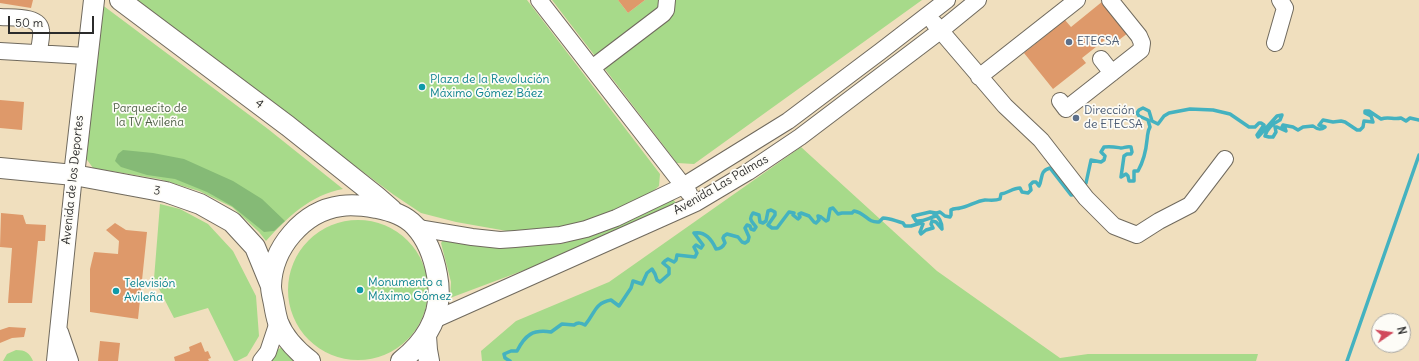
<!DOCTYPE html>
<html>
<head>
<meta charset="utf-8">
<style>
  body { margin:0 }
  #map { position:relative; width:1419px; height:361px; overflow:hidden; background:#f0dfbe; font-family:Delius,sans-serif }
  canvas { display:block }
  .north { position:absolute; left:1371px; top:313px; width:40px; height:40px; box-sizing:border-box; background:#fdfcf7; border:1px solid #a9a8a5; border-radius:50%; rotate:77deg; font-size:11px; font-weight:700; line-height:16px; text-align:center; color:#2b2b2b }
  .north::after { content:''; display:block; margin:auto; width:14px; height:18px; background:#d1495b; clip-path:polygon(50% 0,100% 100%,50% 72%,0 100%) }
  .scale { position:absolute; left:8px; top:16px; width:86px; height:18px; box-sizing:border-box; border:2px solid #2b2b2b; border-top:0; padding-left:5px; font-size:12px; line-height:14px; white-space:nowrap; color:#2b2b2b; -webkit-text-stroke:3px #fdfcf7; paint-order:stroke }
</style>
</head>
<body>
<div id="map">
<canvas width="1419" height="361"></canvas>
<div class="north">N</div>
<div class="scale">50 m</div>
</div>
<script>
const ctx = document.querySelector('canvas').getContext('2d');
ctx.lineJoin = 'round';
function fillPath(path, color) {
  ctx.fillStyle = color;
  ctx.fill(path, 'evenodd');
}
function strokePath(path, color, width, dash) {
  ctx.strokeStyle = color;
  ctx.lineWidth = width;
  ctx.lineCap = dash ? 'butt' : 'round';
  ctx.setLineDash(dash || []);
  ctx.stroke(path);
}
function write(font, color, halo, rows, align = 'center') {
  ctx.font = font + ' Delius,sans-serif';
  ctx.lineWidth = 3.5;
  ctx.setLineDash([]);
  ctx.textBaseline = 'middle';
  ctx.strokeStyle = halo;
  ctx.fillStyle = color;
  for (const [text, x, y, turn = 0] of rows) {
    ctx.save();
    ctx.translate(x, y);
    ctx.rotate((+turn || 0) * Math.PI / 180);
    ctx.textAlign = isNaN(turn) ? turn : align;
    if (halo) ctx.strokeText(text, 0, 0);
    ctx.fillText(text, 0, 0);
    ctx.restore();
  }
}
fillPath(new Path2D(`
  M133 0H527L660 174 659 186 646 197 621 210 577 224 551 230 507 231 456 222 421 213 394 195Z
  M552 0H618L628 13 645 0H922L694 164 677 163Z
  M101 4 268 129 343 189C310 195 288 217 266 241L259 232 232 207 199 191 159 179 93 168 85 157Z
  M801 147 937 271 1060 358 1088 354H1258L1256 361H482L481 351 516 321 609 282Z
  M673 199 676 203 594 244 450 298 451 282 441 243 444 239 500 246 560 244 587 237Z
  M160 204 180 209 208 224 233 251 256 296 259 336 247 356 237 361H234L208 308 174 318 154 279Z
  M288 290a70 70 0 1 1 140 0a70 70 0 1 1-140 0Z
  M282 347 297 361H271L277 350Z
  M16 350C25 350 30 353 33 361H3L7 354Z`), '#a7da8a');
fillPath(new Path2D(`
  M123 150 153 153 184 159 233 181 262 199 285 221 274 231 264 232 232 206 207 192 175 179 147 175 121 167 115 161 118 154Z`), '#85ba76');
strokePath(new Path2D(`
  M1082 188 1086 183 1091 160 1101 162 1104 160 1105 156 1101 152 1104 147C1111 146 1115 147 1121 148 1124 148 1127 146 1131 147L1132 152 1131 154H1127L1124 156 1121 177 1126 174 1128 176 1129 181H1134V171H1138C1143 162 1146 151 1147 140 1148 134 1147 132 1150 127L1148 120 1139 116 1137 113 1139 110 1143 108 1149 111 1152 121 1158 124 1164 116 1169 113 1190 109 1213 110 1230 114 1249 127H1255L1259 123H1261L1264 125 1257 135 1258 137 1277 116 1282 115 1280 120C1274 123 1267 129 1265 136L1269 137H1273L1276 132 1275 127H1277L1286 131 1285 128 1282 127 1283 125 1293 127 1298 130 1303 127 1313 126C1318 130 1321 130 1325 127L1319 125 1323 120 1333 122 1341 121 1345 122 1357 130H1360L1363 127 1364 121 1373 122 1371 116 1365 113V111H1369L1381 119C1389 116 1393 120 1401 118L1406 121 1410 118 1419 120
  M936 213 930 212 913 216 916 221C924 222 928 218 936 216
  M510 361 505 358 504 354 511 351H517C525 335 533 329 551 332L562 324 574 325C578 322 581 323 585 325 595 314 594 303 611 300L619 306 631 288 633 281 642 284 647 273 652 269 655 274 657 280 660 282 669 274V268L663 263 665 261 668 259 674 262 676 260 677 255 695 257 697 253 694 247 696 245 701 248 703 245 694 233C705 231 712 240 716 249 721 249 723 247 725 243L723 238 724 236 727 234 738 237 742 242 745 243 748 241 749 237 745 228 747 225 750 226 751 229 754 230 756 227C752 221 748 220 753 213L759 215 760 222 763 223 766 221 768 211 771 210 775 212V215L768 225 772 228H777L789 212 794 213 793 215 798 219 800 217 799 214 801 213 809 216 814 222 816 223 819 220 818 216 821 217 826 221 828 220 830 209 833 208 838 214 842 213H852L854 211C866 213 867 223 879 222L883 218C890 218 895 221 903 223L905 226H911L921 223 923 224 920 232 921 234 926 230 933 228 931 224 932 221 936 222 942 229C942 223 939 217 934 214L940 212 945 216 950 217 951 215V210C954 208 957 209 960 208 968 207 976 201 985 200 990 200 995 201 1000 199L1001 194C1008 193 1013 188 1020 188L1022 192 1028 193 1031 190 1030 185 1033 182H1036L1039 186C1043 179 1039 171 1050 168L1071 195 1077 194
  M1347 361 1419 155`), '#44b2c0', 3.5);
fillPath(new Path2D(`
  M0 0H33L31 8 0 3Z
  M618 0H645L628 13Z
  M1103 1 1128 33 1111 46 1106 39 1082 58 1086 63 1053 89 1024 53 1065 20 1071 27Z
  M0 100 24 102 22 130 0 128Z
  M1 213 23 215 26 224 46 225 45 241H38L32 303H8L12 248 0 247Z
  M115 223 126 230 147 232 138 319 90 312V269L94 252 118 254 119 241 106 230Z
  M9 327 26 328 24 337 12 338 0 343V330Z
  M100 341 120 343 118 361H98Z
  M201 342 205 352 208 351 211 358 208 359 209 361H175L174 357 190 351 189 347Z`), '#de996a');
const minor = new Path2D(`
  M539 0 689 193
  M0 17C12 18 40 15 41 31 42 38 39 46 39 53
  M934 23 1005 106 1041 140 1086 198 1114 226 1137 235 1159 221 1190 205 1225 159
  M1275 43 1285 8 1280 0
  M0 51 86 56
  M1101 59 1112 73
  M592 68 663 14 666 10 667 0
  M979 77 1077 0
  M1060 101 1066 109 1141 50 1142 43 1139 36 1110 0
  M415 226 424 229 472 237 500 240 515 239 560 235 586 229 616 218 683 186 788 121 881 51 947 0
  M434 320 696 203 748 172 800 137 940 31 978 0
  M60 332 70 361
  M55 361 74 175
  M261 361 268 352 278 322`);
const major = new Path2D(`
  M120 0 288 126 376 196 392 210
  M0 168 74 175 166 192 200 204 232 222 255 247 271 286
  M74 175 94 0
  M426 336 427 350 429 361
  M310 361C297 351 284 338 278 322 276 316 275 310 274 304 273 298 271 292 271 286 272 248 303 211 341 206 354 204 365 206 377 208 391 211 405 215 415 226 427 239 434 258 437 275 444 311 429 339 401 361`);
strokePath(minor, '#706a5e', 18);
strokePath(major, '#706a5e', 22);
strokePath(minor, '#fff', 16);
strokePath(major, '#fff', 20);
for (const [x, y, r, color] of [
  [1069,42,4,"#5c6f8a"],
  [422,87,4,"#0f9aa8"],
  [1076,118,4,"#5c6f8a"],
  [360,290,4,"#0f9aa8"],
  [116,291,4,"#0f9aa8"]
]) {
  const dot = new Path2D();
  dot.arc(x, y, r, 0, 2 * Math.PI);
  ctx.fillStyle = color;
  ctx.fill(dot);
  strokePath(dot, '#fdfcf7', 1.5);
}
write('12px', '#4e5e75', '#fdfcf7', [
  ["ETECSA",1077,42],
  ["Dirección",1084,111],
  ["de ETECSA",1084,125]
], 'left');
write('12px', '#0d838f', '#fdfcf7', [
  ["Plaza de la Revolución",430,80],
  ["Máximo Gómez Báez",430,94],
  ["Monumento a",368,283],
  ["Máximo Gómez",368,297],
  ["Televisión",124,284],
  ["Avileña",124,298]
], 'left');
write('12px', '#2b2b2b', '#fdfcf7', [
  ["4",259,104,37],
  ["Avenida de los Deportes",73,180,-84],
  ["Avenida Las Palmas",721,185,-30],
  ["3",157,191,11]
]);
write('12px', '#506048', '#fdfcf7', [
  ["Parquecito de",150,109],
  ["la TV Avileña",150,123]
]);
</script>
</body>
</html>
